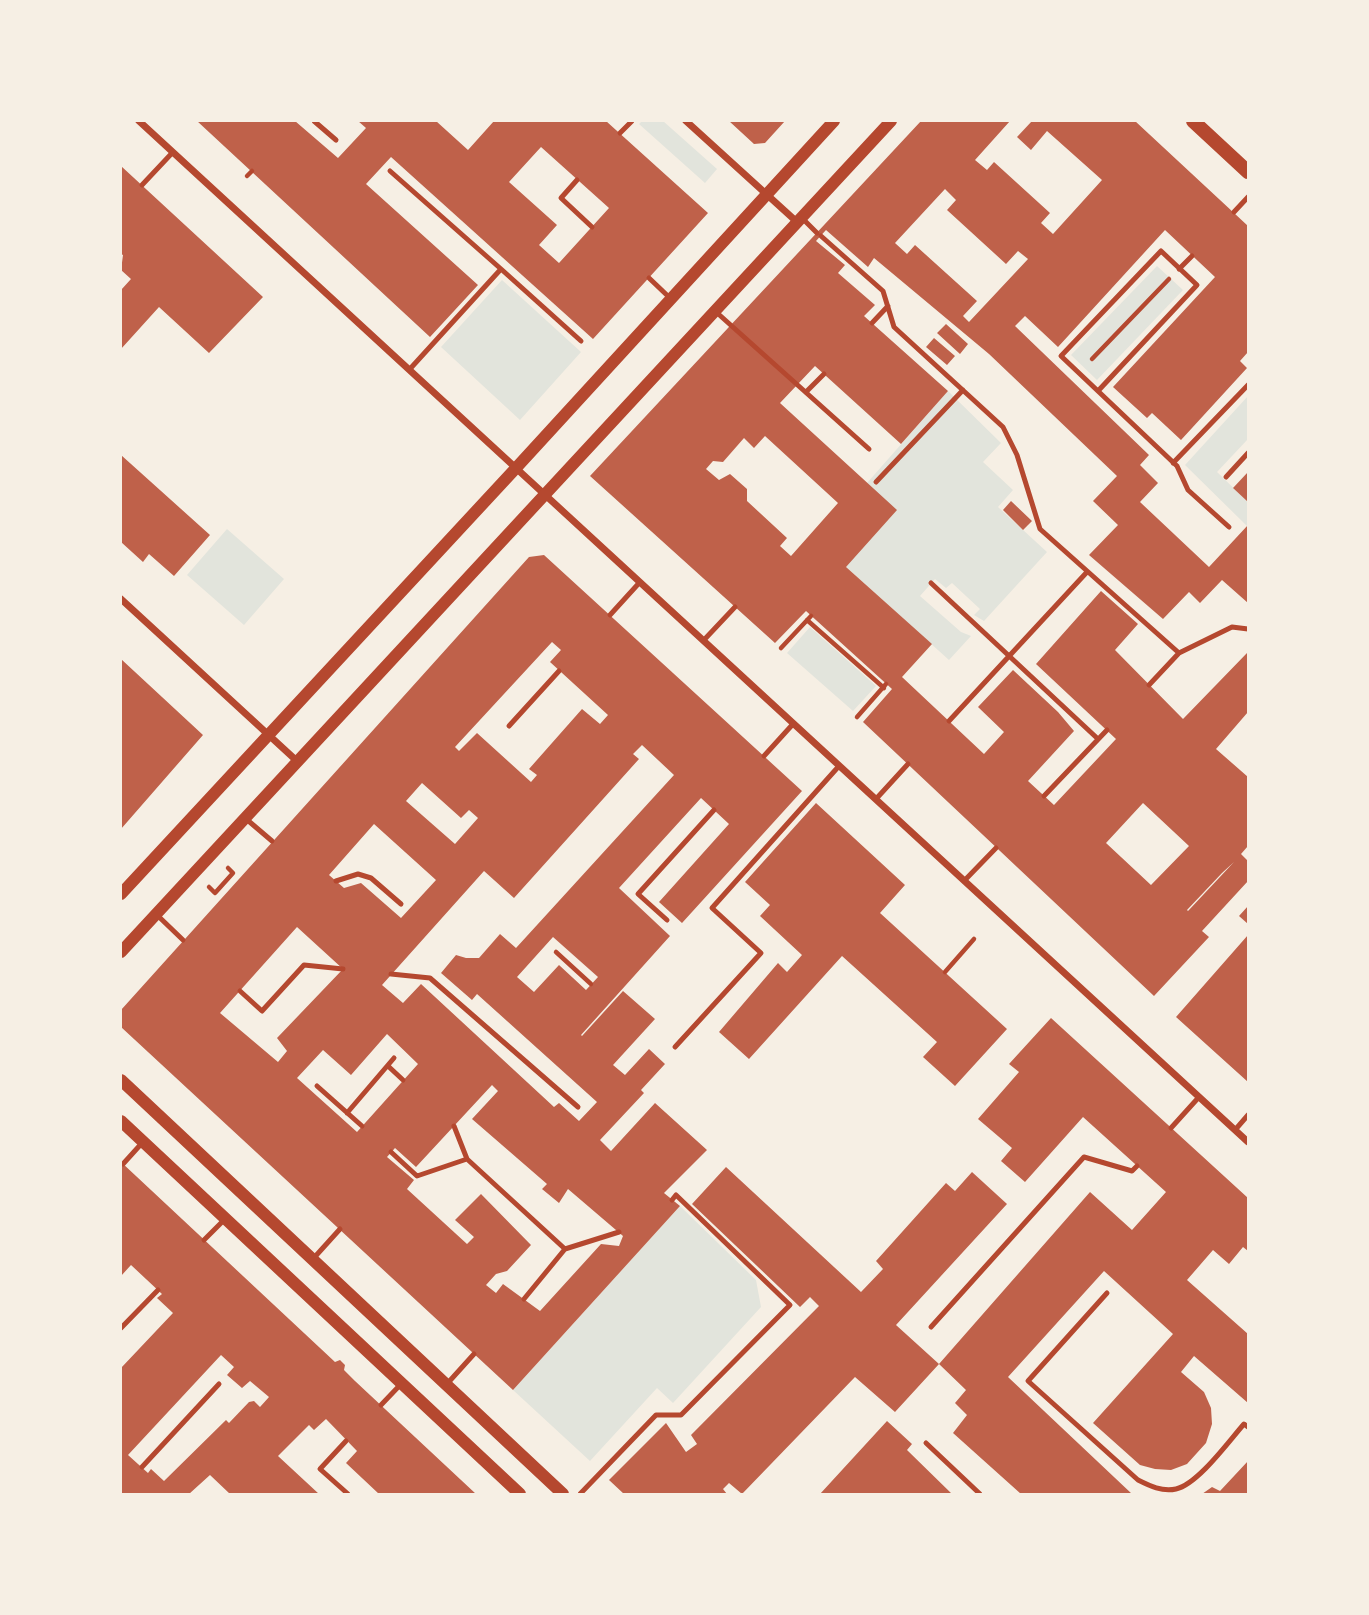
<!DOCTYPE html>
<html>
<head>
<meta charset="utf-8">
<style>
  body { margin:0 }
  #map { position:relative; width:1369px; height:1615px; overflow:hidden; background:#f6efe4; font-family:"Source Sans 3",sans-serif }
  canvas { display:block }
  .frame { position:absolute; inset:0; border:122px solid #f6efe4; pointer-events:none }
</style>
</head>
<body>
<div id="map">
<canvas width="1369" height="1615"></canvas>
<div class="frame"></div>
</div>
<script>
const ctx = document.querySelector('canvas').getContext('2d');
ctx.lineJoin = 'round';
function fillPath(path, color) {
  ctx.fillStyle = color;
  ctx.fill(path, 'evenodd');
}
function strokePath(path, color, width, dash) {
  ctx.strokeStyle = color;
  ctx.lineWidth = width;
  ctx.lineCap = dash ? 'butt' : 'round';
  ctx.setLineDash(dash || []);
  ctx.stroke(path);
}
fillPath(new Path2D(`
  M642 121H663L717 169 705 183 639 124Z
  M1157 266 1183 290 1097 380 1071 355Z
  M502 280 581 352 520 420 441 347Z
  M948 391 1001 443 983 462 1013 490 998 507 1047 552 984 621 974 615 980 609 952 583 946 588 935 579 920 596 961 632 971 636 949 660 846 567 867 483Z
  M1248 396V439L1217 472 1248 502 1247 526 1185 465Z
  M227 529 284 579 244 625 187 575Z
  M810 627 876 686 853 711 787 653Z
  M680 1206 756 1280 761 1307 673 1403 657 1388 590 1461 513 1390Z`), '#e2e4dc');
fillPath(new Path2D(`
  M197 121H295L338 158 366 128 358 121H436L468 150 494 121H606L708 213 593 339 391 157 366 184 478 285 430 337ZM541 147 609 208 559 263 539 245 557 225 509 182Z
  M729 121H785L765 143 754 144Z
  M921 121H1010L975 160 987 170 994 162 1050 213 1041 223 1053 234 1102 180 1047 131 1031 150 1017 137 1032 121H1135L1248 226V352L1240 361 1247 368 1181 440 1152 413 1147 418 1113 387 1215 277 1165 230 1058 347 1025 316 1015 326 1149 455 1140 465 1158 483 1140 502 1209 567 1248 525V603L1222 580 1200 603 1189 592 1163 619 1089 555 1118 525 1093 501 1117 476 989 354 874 258 868 267 826 230 816 241 845 265 838 273 875 305 864 316 948 391 901 444 815 366 780 403 897 510 846 567 932 644 902 677 984 754 1004 732 978 707 1013 670 1058 712 1074 731 1028 781 1054 805 1116 739 1036 664 1101 591 1138 624 1115 650 1183 719 1247 653 1248 655V712L1216 749 1248 777V846L1241 854 1248 861V881L1202 931 1209 937 1154 996 863 722 892 689 806 611 775 643 590 476ZM945 189 956 200 947 210 1006 264 1018 251 1028 259 969 322 963 316 977 301 915 245 907 254 895 243ZM765 436 838 503 791 556 780 546 787 538 747 501V489L730 474 719 480 706 469 713 461 723 462 744 438 754 448ZM1143 803 1189 846 1151 885 1106 843ZM1234 862 1188 911 1187 910 1222 873Z
  M121 166 263 297 209 353 159 307 121 349V290L131 279 121 270 123 255 121 254Z
  M946 324 968 344 960 354 937 333Z
  M934 338 955 356 947 365 926 347Z
  M121 455 210 535 174 576 149 554 143 562 121 542Z
  M1248 472V502L1233 488Z
  M1011 501 1032 521 1023 530 1003 510Z
  M544 555 802 791 682 923 659 902 729 824 701 798 619 888 670 936 581 1035 582 1036 623 991 655 1019 613 1065 625 1075 649 1049 665 1064 641 1090 644 1093 600 1140 611 1151 655 1103 707 1150 664 1193 680 1206 513 1390 121 1027V1010L529 557ZM552 642 561 650 550 662 608 715 600 724 582 709 529 769 537 775 531 782 477 733 459 751 455 747ZM642 745 674 775 516 948 500 934 479 958H466L456 955 441 973 472 1000 477 994 597 1102 579 1121 559 1103 554 1107 421 984 403 1003 382 985 484 871 514 898 639 759 633 754ZM422 783 461 818 469 810 478 818 455 844 406 801ZM374 824 436 880 401 918 361 883 344 888 329 875ZM297 927 343 969 277 1038 287 1051 278 1062 220 1013ZM553 937 598 977 586 990 559 965 534 992 517 977ZM387 1034 418 1064 357 1132 297 1078 323 1050 351 1075ZM492 1085 498 1091 472 1119 547 1184 542 1189 559 1203 568 1189 623 1236 619 1246 601 1244 540 1311 503 1284 496 1293 486 1285 496 1274 507 1271 531 1245 481 1194 455 1220 474 1237 467 1244 407 1189 414 1180 387 1157 395 1148 416 1167Z
  M121 659 203 735 121 829Z
  M816 803 905 885 880 913 1007 1029 955 1086 923 1057 937 1042 842 956 749 1059 719 1032 778 963 787 972 802 955 760 916 770 905 745 882Z
  M1248 906V924L1239 916Z
  M1248 935V1082L1176 1017Z
  M1051 1018 1248 1198V1251L1243 1247 1229 1264 1213 1250 1187 1280 1248 1334V1403L1194 1356 1181 1372 1204 1392 1211 1408 1212 1424 1206 1443 1187 1464 1171 1470 1155 1469 1140 1465 1093 1423 1173 1334 1104 1271 1008 1377 1132 1494H1021L953 1433 967 1415 955 1403 966 1390 939 1364 1090 1192 1132 1230 1166 1192 1083 1117 1025 1182 1001 1161 1012 1148 978 1119 1019 1072 1009 1064Z
  M121 1162 335 1362 340 1360 345 1365 344 1370 355 1381 476 1494H379L346 1463 357 1451 326 1419 314 1430 309 1425 278 1456 319 1494H230L210 1475 189 1494H121V1368L173 1313 157 1298 162 1294 131 1265 121 1276ZM221 1355 234 1367 227 1375 242 1388 250 1381 269 1397 260 1407 254 1401 249 1402 229 1423 226 1420 164 1481 151 1469 148 1473 128 1455Z
  M726 1167 861 1292 883 1269 876 1261 946 1183 955 1191 972 1172 1007 1204 896 1325 939 1364 895 1412 855 1377 742 1494 729 1483 723 1489 727 1494H624L609 1480 666 1423 686 1452 697 1444 691 1435 819 1306 810 1297 800 1307 692 1204Z
  M887 1421 912 1444 907 1450 952 1494H820Z
  M1248 1461V1494H1202L1212 1487 1220 1491Z`), '#bf614a');
strokePath(new Path2D(`
  M247 176 252 171
  M1092 359 1169 279
  M807 620 884 688
  M781 648 811 616
  M857 717 886 684
  M209 887 215 893 233 873 228 868
  M556 952 591 984
  M945 972 974 939`), '#b5482f', 4.5);
strokePath(new Path2D(`
  M314 121 336 140
  M620 133 632 121
  M390 171 501 269 409 370
  M577 180 561 198 592 227
  M142 185 173 152
  M1234 212 1248 197
  M802 218 817 233
  M821 236 883 291 894 327 1003 427 1017 455 1040 529 1179 653 1149 685
  M501 269 581 341
  M1179 269 1192 256
  M649 278 671 299
  M715 311 869 449
  M872 323 888 306
  M1098 391 1197 285 1161 251 1061 356 1177 466 1188 490 1229 527
  M806 392 824 374
  M1173 463 1248 385
  M1226 477 1248 453
  M876 482 963 390
  M931 583 1098 739
  M610 615 640 582
  M703 641 735 607
  M1179 653 1232 627 1248 629
  M949 721 1087 572
  M509 726 559 671
  M764 756 793 724
  M1044 796 1107 730
  M876 799 908 764
  M245 818 272 841
  M336 881 358 874 371 878 401 904
  M964 881 996 848
  M156 914 183 940
  M667 920 638 894 714 810
  M391 974 430 978 578 1107
  M240 991 262 1011 304 965 343 969
  M675 1047 761 953 712 908 839 766
  M388 1066 403 1080
  M317 1086 362 1126
  M347 1113 394 1058
  M454 1126 467 1159
  M1171 1128 1199 1097
  M1235 1130 1248 1115
  M391 1152 417 1176 467 1159 565 1249
  M123 1164 142 1143
  M204 1240 225 1219
  M312 1260 340 1229
  M1107 1293 1028 1381 1138 1480C1150 1486 1162 1492 1176 1489 1198 1484 1229 1441 1244 1424L1248 1427
  M524 1299 565 1249 619 1232
  M931 1327 1084 1157 1132 1171 1137 1166
  M121 1328 158 1290
  M446 1385 474 1354
  M381 1405 402 1383
  M346 1441 320 1469 348 1494
  M926 1443 980 1494
  M142 1467 219 1384
  M580 1494 656 1415H681L790 1305 676 1195 672 1200`), '#b5482f', 5);
strokePath(new Path2D(`
  M139 121 1248 1142
  M686 121 797 222
  M121 599 298 762`), '#b5482f', 7);
strokePath(new Path2D(`
  M121 894 516 468 834 121
  M121 952 891 121
  M121 1080 563 1494
  M121 1121 520 1494`), '#b5482f', 12);
strokePath(new Path2D(`
  M1193 121 1248 172`), '#b5482f', 14);
</script>
</body>
</html>
